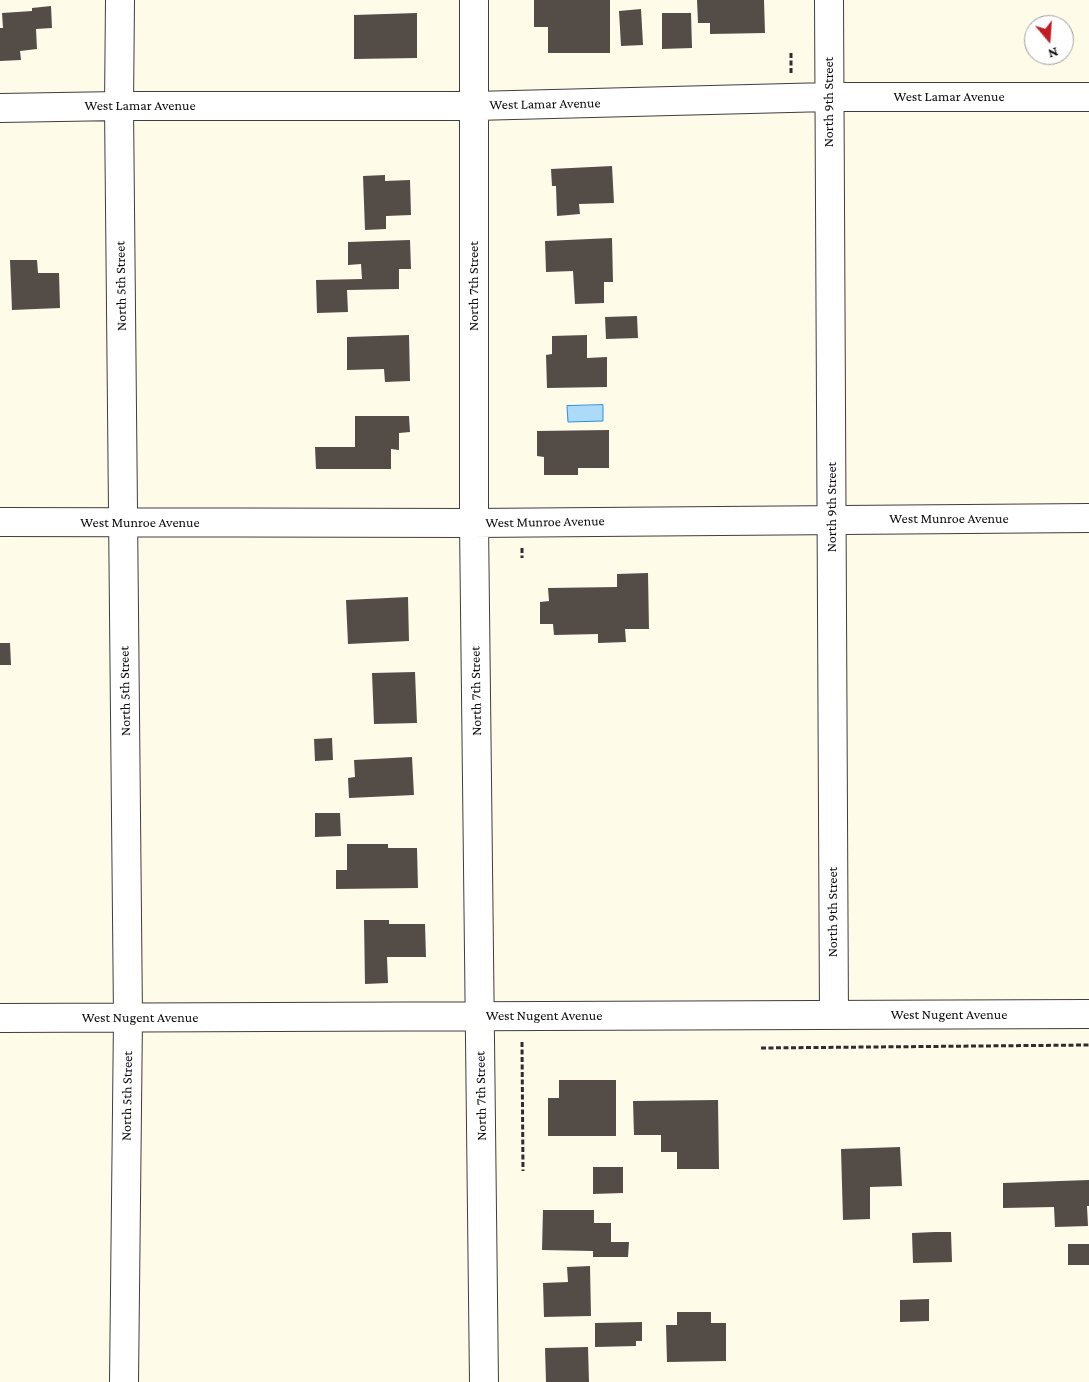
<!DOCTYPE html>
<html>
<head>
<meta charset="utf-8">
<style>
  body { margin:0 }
  #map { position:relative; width:1089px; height:1382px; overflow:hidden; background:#fffbe9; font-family:"Crimson Pro",serif }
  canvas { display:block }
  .north { position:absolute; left:1024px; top:15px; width:50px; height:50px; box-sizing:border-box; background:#fff; border:1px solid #9d9d9d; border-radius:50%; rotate:162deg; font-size:14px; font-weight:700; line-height:20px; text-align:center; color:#0b0b0b }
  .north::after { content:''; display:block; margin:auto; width:18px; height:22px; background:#c11d22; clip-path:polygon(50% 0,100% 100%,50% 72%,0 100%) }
</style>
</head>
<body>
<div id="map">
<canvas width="1089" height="1382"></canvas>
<div class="north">N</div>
</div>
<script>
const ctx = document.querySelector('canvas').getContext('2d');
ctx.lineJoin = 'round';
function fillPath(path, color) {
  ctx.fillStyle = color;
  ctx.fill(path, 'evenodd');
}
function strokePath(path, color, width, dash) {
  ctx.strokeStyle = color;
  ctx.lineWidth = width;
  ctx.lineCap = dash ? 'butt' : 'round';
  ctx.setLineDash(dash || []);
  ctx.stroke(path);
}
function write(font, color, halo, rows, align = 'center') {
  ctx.font = font + ' "Crimson Pro",serif';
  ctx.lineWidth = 5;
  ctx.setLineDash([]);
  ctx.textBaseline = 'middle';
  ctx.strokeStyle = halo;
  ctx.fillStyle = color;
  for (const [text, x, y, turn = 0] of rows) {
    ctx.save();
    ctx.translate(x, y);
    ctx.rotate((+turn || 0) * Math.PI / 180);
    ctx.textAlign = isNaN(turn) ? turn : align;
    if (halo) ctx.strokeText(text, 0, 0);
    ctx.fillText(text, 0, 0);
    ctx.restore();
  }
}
const water = new Path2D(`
  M603 405V421L568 422 567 406Z`);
fillPath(water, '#abdbf9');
strokePath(water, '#2e8fd4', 1);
fillPath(new Path2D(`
  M534 0H610V53H548V27H534Z
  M697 0H764L765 33 710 34V23H698Z
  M51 6 52 28 36 29 37 49 20 51 21 60 0 61V28H3L2 13 32 11V8Z
  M641 9 643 45 621 46 619 11Z
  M417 13V58L354 59V15Z
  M662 13H691L692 48 662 49Z
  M612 166 614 203 579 204 580 214 557 216 556 186H552L551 169Z
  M385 175V181L410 180 411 215 386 216V229L365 230 363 176Z
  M612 238 613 282H604V303L575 304 573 271 546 272 545 241Z
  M410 240 411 269H399V289L347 290 348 312 317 313 316 280 362 279 361 264 348 265V242Z
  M10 260H37L38 273H59L60 308 12 310Z
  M637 316 638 338 606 339 605 317Z
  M409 335 410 381 385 382 384 369 347 370V337Z
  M587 335V358L607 357V387L547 388 546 355 552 354V336Z
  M355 416H409L410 432 399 433V450L391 449V469H316L315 447H355Z
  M609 430V468H578V475H544V457L537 456V431Z
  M648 573 649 629H625L626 642 598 643V634L554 635 553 624H540V602L549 601 548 588 617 587V574Z
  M408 597 409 641 348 644 346 600Z
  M0 643H10L11 665H0Z
  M415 672 417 723 374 724 372 673Z
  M332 738 333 760 315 761 314 739Z
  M412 757 414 795 349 798 348 778 355 777 354 760Z
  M315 813H340L341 836 315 837Z
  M347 844H388V848H417L418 888 336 889V870H347Z
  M364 920H389V924H425L426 957H387L388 983 365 984Z
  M559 1080H616V1136H548V1098H559Z
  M718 1100 719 1169H677V1152H661V1135H634L633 1101Z
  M900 1147 902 1186 870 1187V1219L843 1220 841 1149Z
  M593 1167H623V1193L593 1194Z
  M1089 1180V1206H1087L1088 1226 1055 1227 1054 1207 1003 1208V1183Z
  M543 1210H594V1223H611V1242H629L628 1257H593V1251L542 1250Z
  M935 1232H951L952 1262 913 1263 912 1233Z
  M1068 1244H1089V1265H1068Z
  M590 1266 591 1316 544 1317 543 1283 568 1282 567 1267Z
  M929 1299V1321L900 1322V1300Z
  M677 1312H711V1323H726V1361L667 1362 666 1325H677Z
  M642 1322V1341H636V1346L595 1347V1323Z
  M588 1347 589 1382H546L545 1348Z`), '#544c47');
const minor = new Path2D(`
  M120 0 119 106 128 1018 124 1382
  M474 0V523L484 1382
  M829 0 834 1015
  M0 108 119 106H474L829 97H1089
  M0 522 474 523 1089 518
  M0 1018 1089 1014`);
strokePath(minor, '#3e3e3e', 30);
strokePath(new Path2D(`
  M791 73V51
  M522 548V558
  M522 1042 523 1171
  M761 1048 1089 1045`), '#2d2d2d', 3, [5, 2.5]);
strokePath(minor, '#fff', 28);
write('14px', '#0b0b0b', '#fff', [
  ["West Lamar Avenue",949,97],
  ["North 9th Street",829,102,-90],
  ["West Lamar Avenue",545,104,-1],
  ["West Lamar Avenue",140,106],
  ["North 5th Street",121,286,-91],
  ["North 7th Street",474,286,-90],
  ["North 9th Street",832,507,-90],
  ["West Munroe Avenue",949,519],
  ["West Munroe Avenue",545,522,-1],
  ["West Munroe Avenue",140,523],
  ["North 5th Street",125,691,-91],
  ["North 7th Street",476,691,-91],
  ["North 9th Street",833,912,-90],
  ["West Nugent Avenue",949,1015],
  ["West Nugent Avenue",544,1016],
  ["West Nugent Avenue",140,1018],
  ["North 5th Street",127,1096,-89],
  ["North 7th Street",481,1096,-91]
]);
</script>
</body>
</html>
